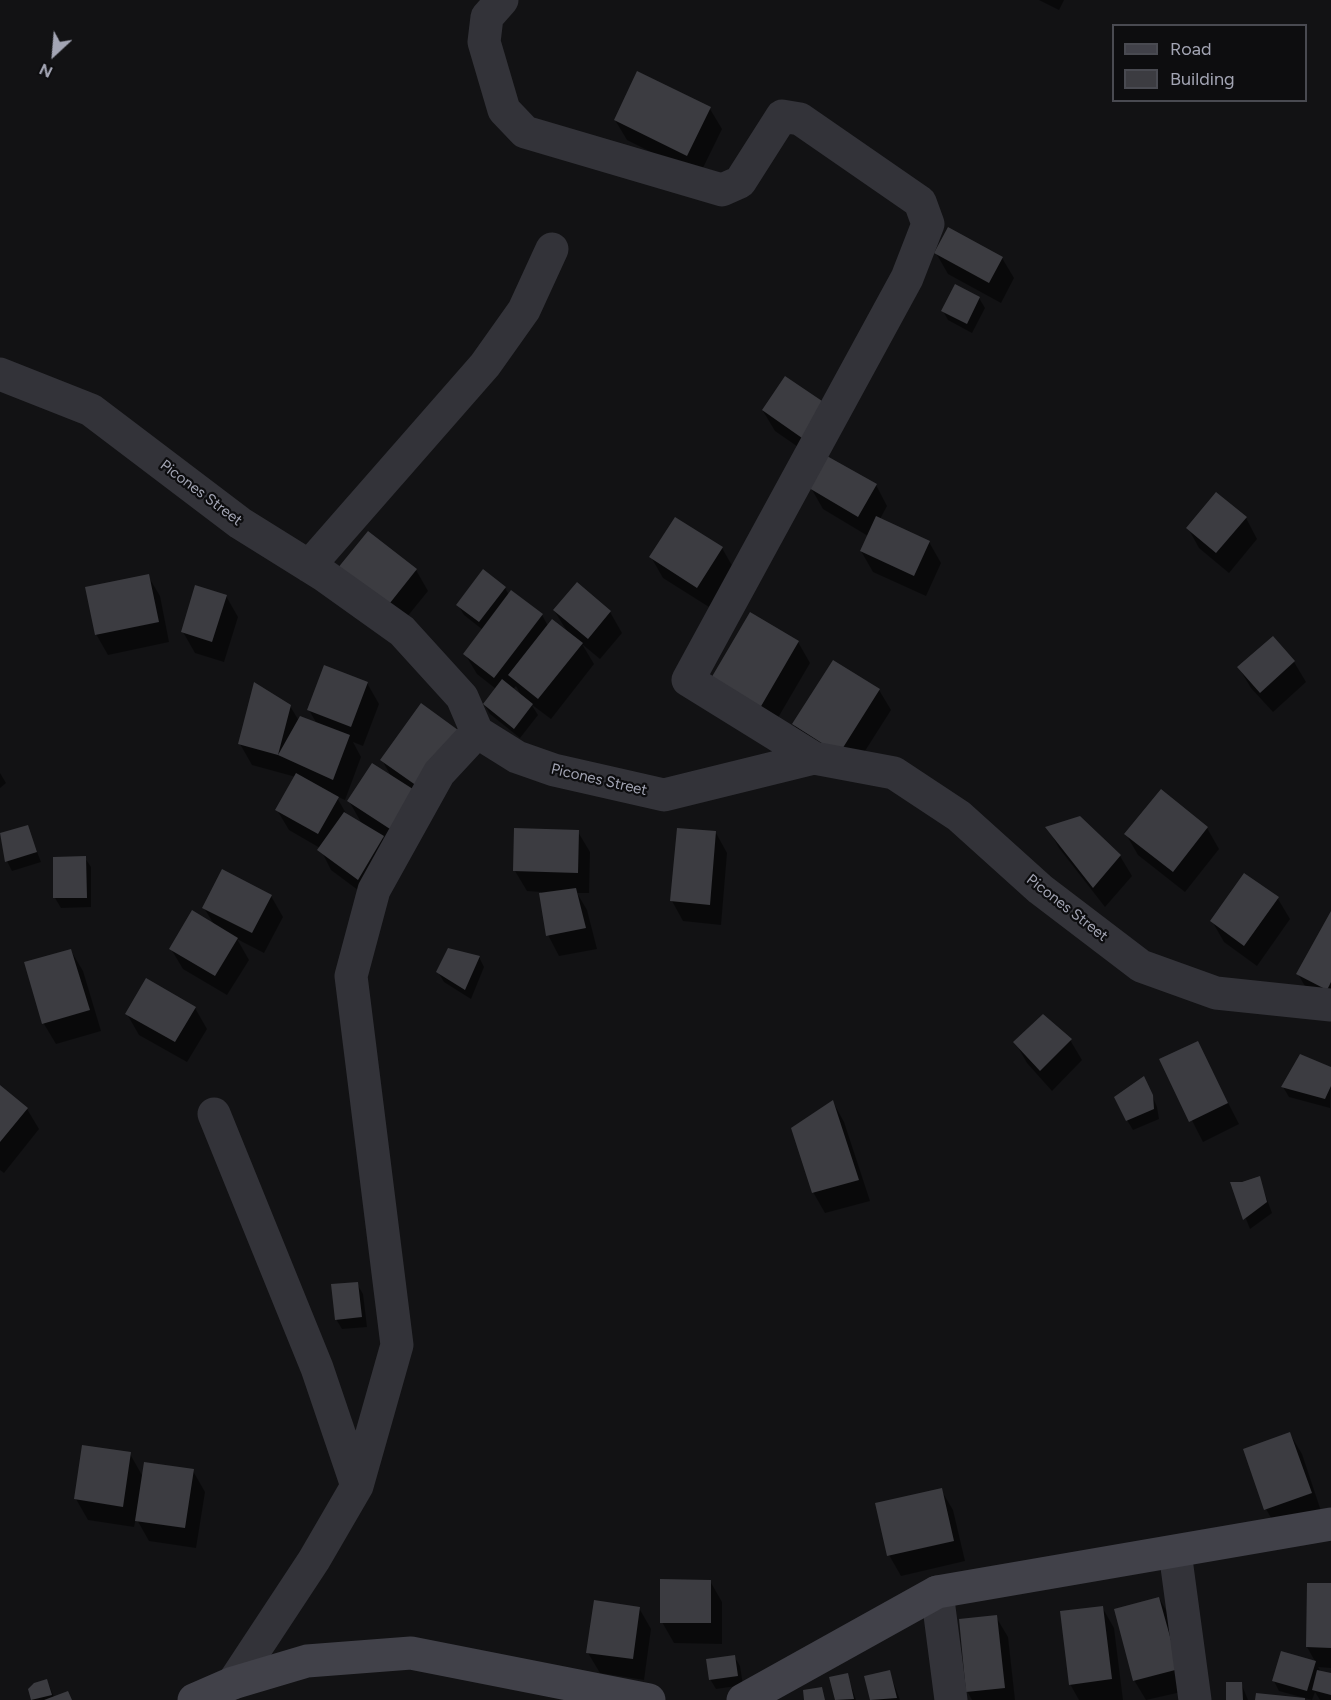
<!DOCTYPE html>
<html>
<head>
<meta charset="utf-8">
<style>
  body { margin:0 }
  #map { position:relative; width:1331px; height:1700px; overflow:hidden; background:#121214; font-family:Figtree,sans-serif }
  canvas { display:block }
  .legend { position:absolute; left:1112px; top:24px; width:195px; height:78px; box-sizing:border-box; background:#0d0d0f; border:2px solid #494a51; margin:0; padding:8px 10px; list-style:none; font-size:18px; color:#a3a5b4 }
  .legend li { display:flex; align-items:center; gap:12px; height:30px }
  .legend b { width:30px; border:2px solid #494a51 }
  .north { position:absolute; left:24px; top:24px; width:60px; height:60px; -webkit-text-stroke:4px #0d0d0f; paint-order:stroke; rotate:206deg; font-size:16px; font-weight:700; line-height:24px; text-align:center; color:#a3a5b4 }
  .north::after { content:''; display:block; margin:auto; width:21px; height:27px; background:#a3a5b4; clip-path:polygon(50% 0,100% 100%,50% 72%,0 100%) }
</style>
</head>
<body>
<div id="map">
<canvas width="1331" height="1700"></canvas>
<ul class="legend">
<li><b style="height:8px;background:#414149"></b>Road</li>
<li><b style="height:16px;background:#3c3c41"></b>Building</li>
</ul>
<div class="north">N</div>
</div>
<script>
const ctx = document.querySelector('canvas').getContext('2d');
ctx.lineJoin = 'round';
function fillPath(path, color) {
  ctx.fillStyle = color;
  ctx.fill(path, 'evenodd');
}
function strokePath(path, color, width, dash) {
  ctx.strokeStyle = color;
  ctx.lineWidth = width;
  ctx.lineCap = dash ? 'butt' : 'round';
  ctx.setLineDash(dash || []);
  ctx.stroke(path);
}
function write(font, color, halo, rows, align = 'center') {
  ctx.font = font + ' Figtree,sans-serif';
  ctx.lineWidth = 4.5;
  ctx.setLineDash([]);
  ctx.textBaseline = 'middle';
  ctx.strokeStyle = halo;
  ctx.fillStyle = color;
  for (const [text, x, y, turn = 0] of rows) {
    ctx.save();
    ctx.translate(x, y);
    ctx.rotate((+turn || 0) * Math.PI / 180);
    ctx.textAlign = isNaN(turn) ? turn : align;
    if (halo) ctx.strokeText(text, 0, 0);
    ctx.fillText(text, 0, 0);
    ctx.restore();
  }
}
fillPath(new Path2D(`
  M1039 0H1064L1059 10Z
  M710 109 722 129 699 176 627 140 615 120Z
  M936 253 1002 258 1014 278 1001 303 948 274Z
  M979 298 985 308 972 333 948 320 943 311Z
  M786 378 814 458 775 431 763 411Z
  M876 485 887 506 880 519 929 542 941 563 926 596 873 572 861 551 868 536 823 509 811 488Z
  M1246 518 1257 539 1229 573 1199 548 1188 528Z
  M722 548 734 569 709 607 663 578 651 557Z
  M416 570 428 591 398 628 350 590Z
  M148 576 160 596 169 642 108 655 96 634Z
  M505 588 509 595 542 615 548 626 568 633 554 610 610 612 622 633 600 659 582 644 594 664 551 719 531 704 538 715 520 738 490 714 484 704 496 689 477 674 465 654 483 630 464 615 458 605ZM516 686 522 697 513 689Z
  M226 596 238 617 224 662 195 653 183 632Z
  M1273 638 1294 662 1306 682 1273 712 1251 688 1239 668Z
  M798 642 810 663 772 728 724 701Z
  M367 683 379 704 363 746 353 742 361 757 345 800 336 796 347 815 362 824 349 801 392 778 382 760 457 731 402 849 382 836 395 858 370 899 331 870 320 848 289 830 277 810 296 777 252 765 240 744 290 706 299 721 317 724 309 710Z
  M879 690 891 710 851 773 806 745 794 724Z
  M0 773 6 783 0 788Z
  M1161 791 1207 828 1219 849 1185 892 1138 855 1126 834Z
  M27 826 41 862 12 871 7 861 0 834Z
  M1048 828 1120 856 1132 876 1105 907 1059 848Z
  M578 832 590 852 589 893H577L587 910 597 949 559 956 548 935 541 892 527 891 515 871Z
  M716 833 727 853 721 925 683 921 672 901Z
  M85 858 91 867V907L61 908 55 898Z
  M1244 875 1278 899 1290 919 1257 966 1224 942 1212 921Z
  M271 896 283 917 264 953 237 939 249 960 227 995 183 969 171 949 215 926 204 908Z
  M1331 914V1006L1310 995 1298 974Z
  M71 951 83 971 101 1031 56 1044 44 1024 26 963Z
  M479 957 484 967 471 999 444 982 438 972Z
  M195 1008 207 1029 187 1062 139 1035 127 1014Z
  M1070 1040 1082 1060 1052 1091 1027 1063 1015 1042Z
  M1197 1043 1239 1124 1203 1142 1161 1060Z
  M1331 1069 1330 1108 1289 1097 1283 1087Z
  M0 1087 27 1109 39 1129 4 1173 0 1170Z
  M1149 1088 1157 1107 1159 1119 1133 1130 1127 1120Z
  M833 1102 844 1122 870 1201 825 1213 813 1192Z
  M1259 1178 1272 1213 1250 1229 1232 1184H1242Z
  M357 1284 363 1294 367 1327 342 1329 336 1319Z
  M1290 1434 1302 1454 1322 1514 1278 1530 1266 1509Z
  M130 1454 143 1477 193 1471 205 1492 196 1548 149 1541 136 1518 134 1527 88 1520 76 1499Z
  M941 1490 953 1510 965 1561 901 1576 889 1555Z
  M710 1581 722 1602V1644L674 1643 662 1622Z
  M1331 1585V1668L1318 1667 1321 1672 1331 1675V1700H1320L1315 1692 1312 1700 1279 1691 1274 1681 1282 1652 1316 1663 1307 1647Z
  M1159 1598 1171 1619 1190 1690 1146 1700 1134 1680Z
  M1102 1607 1114 1628 1123 1700H1079L1070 1684Z
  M639 1608 651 1629 644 1680 600 1673 588 1653Z
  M996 1617 1008 1637 1015 1700H972L967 1691Z
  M734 1656 740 1666 743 1685 716 1689 710 1679Z
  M889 1671 900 1700H872L866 1677Z
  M847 1674 856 1700H836L831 1678Z
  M47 1681 54 1697 72 1700H32L30 1689Z
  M1241 1683 1248 1700H1228Z`), '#0007');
fillPath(new Path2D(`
  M637 71 711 107 687 156 614 120Z
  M948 227 1003 257 989 283 934 253Z
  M955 284 980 297 967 324 941 311Z
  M785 376 825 403 802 438 762 410Z
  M827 456 877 484 858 517 809 488Z
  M1216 492 1247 517 1216 553 1186 528Z
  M876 516 930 541 914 576 860 551Z
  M675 517 723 547 697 588 649 557Z
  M368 531 417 569 386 608 337 569Z
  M483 569 506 587 479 622 456 605Z
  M149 574 159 622 95 635 85 587Z
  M577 582 611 611 588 639 553 610Z
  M195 585 227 595 212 642 181 632Z
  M511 590 543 614 494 678 463 654Z
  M750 612 799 641 760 708 710 680Z
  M552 619 583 643 538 699 508 675Z
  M1273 636 1295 661 1260 693 1237 667Z
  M833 660 880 689 839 754 792 724Z
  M324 665 368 682 351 727 307 710Z
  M502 679 533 704 514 729 483 704Z
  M254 682 291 705 278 755 238 744Z
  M421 703 458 730 417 786 380 760Z
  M300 716 350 735 333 780 278 755Z
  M372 763 416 791 390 829 347 801Z
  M296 773 339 797 318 834 275 810Z
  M1161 789 1208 827 1173 872 1124 834Z
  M344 812 384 836 358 880 317 850Z
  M1080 816 1121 855 1093 888 1045 827Z
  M28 825 37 852 5 862 0 833Z
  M514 828 579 830 578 873 513 871Z
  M677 828 716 831 710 905 670 901Z
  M86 856 87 898H53V857Z
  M222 869 272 895 252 933 202 908Z
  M1244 873 1279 897 1244 946 1210 921Z
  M576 888 586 928 546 936 539 893Z
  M192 910 238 938 215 976 169 949Z
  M1331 911V982L1327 990 1296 974Z
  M448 948 480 956 465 990 436 972Z
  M71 949 90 1010 42 1024 24 962Z
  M146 978 196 1007 175 1042 125 1014Z
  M1043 1014 1072 1039 1040 1071 1013 1042Z
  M1198 1041 1228 1103 1189 1122 1159 1059Z
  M1300 1054 1331 1067V1086L1325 1099 1281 1087Z
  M1144 1076 1153 1095 1154 1109 1126 1121 1114 1097Z
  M0 1085 28 1108 0 1142Z
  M833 1100 859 1180 812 1193 791 1128Z
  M1260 1176 1267 1202 1243 1220 1230 1182H1242Z
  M358 1282 362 1317 335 1320 331 1284Z
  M1290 1432 1312 1493 1264 1510 1243 1449Z
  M82 1445 131 1452 123 1507 74 1499Z
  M144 1462 194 1469 185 1528 135 1521Z
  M942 1488 954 1541 887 1556 875 1503Z
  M660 1579 711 1580V1623H660Z
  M1307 1583H1331V1648L1306 1647Z
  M1159 1597 1179 1669 1133 1681 1114 1609Z
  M594 1600 640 1607 633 1659 586 1653Z
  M1103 1606 1112 1679 1069 1685 1060 1611Z
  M997 1615 1005 1688 966 1692 959 1619Z
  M1281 1651 1316 1661 1307 1691 1272 1681Z
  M735 1655 738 1676 709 1680 706 1659Z
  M890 1670 897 1698 870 1700 864 1676Z
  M1317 1670 1331 1673V1695L1312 1690Z
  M848 1673 854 1699 835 1700 829 1677Z
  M47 1679 52 1695 31 1700 28 1689 34 1683Z
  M1226 1682H1242L1243 1700H1226Z
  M822 1687 825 1700H804L803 1690Z
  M68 1691 72 1700H44Z
  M1256 1693 1305 1698V1700H1255Z`), '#3c3c41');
strokePath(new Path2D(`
  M502 0 487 17 484 42 504 110 525 132 722 190 740 182 782 116 800 119 920 202 928 224 907 278 688 680 814 758
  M0 374 91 410 240 523 325 576 402 631 462 697 477 732 517 757 554 770 664 795 814 758 894 773 959 816 1040 889 1141 966 1216 993 1331 1005
  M309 566 485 365 524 310 552 249
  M214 1114 317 1368 357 1486
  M1175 1552 1195 1700
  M937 1592 951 1700
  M233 1683 314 1560 357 1486 397 1345 351 976 374 890 439 773 477 732`), '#333339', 33);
strokePath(new Path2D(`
  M194 1700 233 1683 307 1661 411 1653 649 1700
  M743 1700 937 1592 1331 1524`), '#414149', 33);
write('15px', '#a3a5b4', '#0d0d0f', [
  ["Picones Street",201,493,37],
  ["Picones Street",599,780,13],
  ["Picones Street",1067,908,38]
]);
</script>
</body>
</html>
